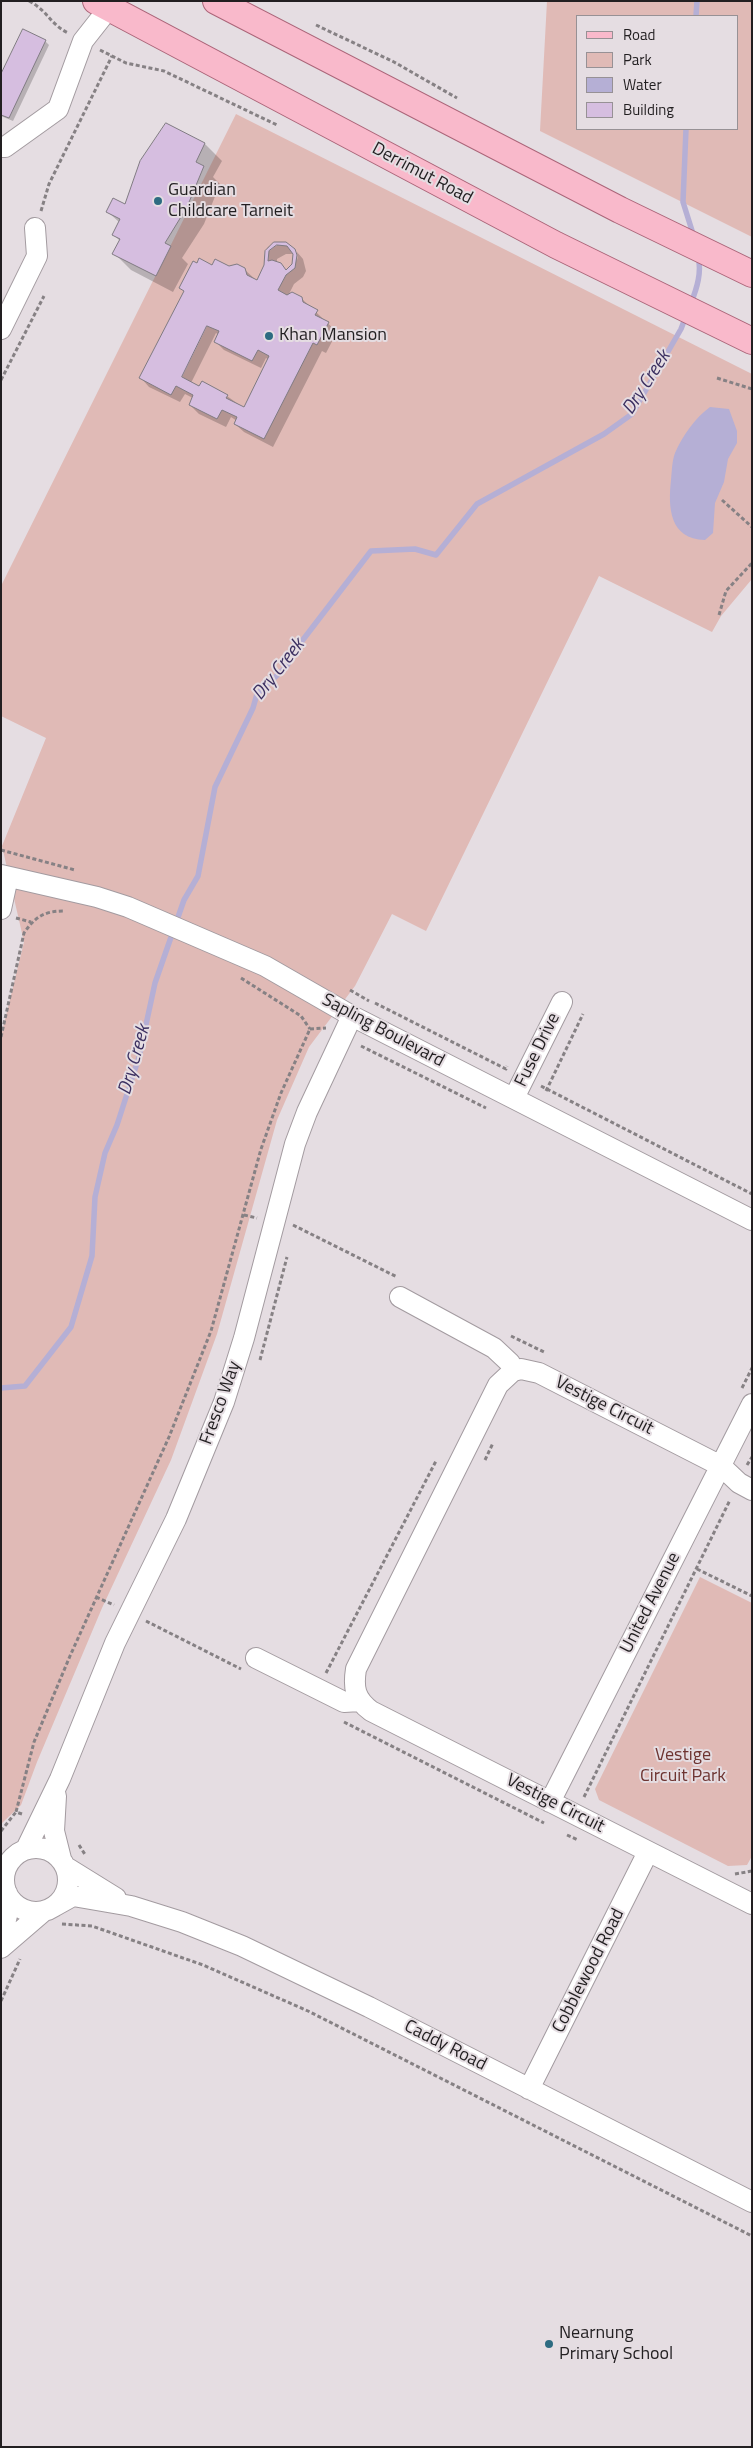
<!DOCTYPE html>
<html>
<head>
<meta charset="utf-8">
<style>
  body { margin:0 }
  #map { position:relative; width:753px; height:2448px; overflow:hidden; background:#e5dde2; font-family:"Titillium Web",sans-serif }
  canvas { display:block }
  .frame { position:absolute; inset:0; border:2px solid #221f21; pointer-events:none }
  .legend { position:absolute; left:576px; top:15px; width:162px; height:115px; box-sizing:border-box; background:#e5dde2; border:1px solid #979195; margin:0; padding:6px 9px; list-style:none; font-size:15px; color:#221f21 }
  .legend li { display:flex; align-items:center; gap:10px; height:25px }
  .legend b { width:25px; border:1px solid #979195 }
</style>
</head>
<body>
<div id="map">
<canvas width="753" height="2448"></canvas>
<div class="frame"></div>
<ul class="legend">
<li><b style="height:6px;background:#f9b9cb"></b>Road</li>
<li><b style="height:14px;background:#e0bab6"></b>Park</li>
<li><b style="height:14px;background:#b5afd5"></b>Water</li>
<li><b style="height:14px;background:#d6bee0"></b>Building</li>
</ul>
</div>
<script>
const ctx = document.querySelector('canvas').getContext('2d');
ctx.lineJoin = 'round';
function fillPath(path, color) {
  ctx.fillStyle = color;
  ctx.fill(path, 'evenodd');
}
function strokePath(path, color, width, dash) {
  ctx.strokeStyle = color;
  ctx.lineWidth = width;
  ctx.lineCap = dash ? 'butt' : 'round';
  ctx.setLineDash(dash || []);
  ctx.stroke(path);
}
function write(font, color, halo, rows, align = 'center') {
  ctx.font = font + ' "Titillium Web",sans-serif';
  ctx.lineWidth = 4;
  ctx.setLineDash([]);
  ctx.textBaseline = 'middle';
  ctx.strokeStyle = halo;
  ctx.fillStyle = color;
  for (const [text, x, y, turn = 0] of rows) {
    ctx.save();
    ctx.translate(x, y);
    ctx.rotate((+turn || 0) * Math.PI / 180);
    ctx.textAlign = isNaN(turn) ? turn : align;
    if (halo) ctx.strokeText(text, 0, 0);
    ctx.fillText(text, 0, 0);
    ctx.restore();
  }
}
fillPath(new Path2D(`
  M547 1H752V237L540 131ZM577 16H737V129H577Z
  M236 114 752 374V579L721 616 712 632 599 576 426 931 392 914 355 986 309 1047 277 1120 217 1334 171 1460 102 1608 37 1762 21 1805 1 1824V1036L24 942 2 846 46 738 1 716V586Z
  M700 1577 752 1603V1856L747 1865 728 1866 599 1800 595 1789Z`), '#e0bab6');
fillPath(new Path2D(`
  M710 407 729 409 737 431V443L728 459 724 482 715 503 713 533 705 540C669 539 668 507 671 480 672 470 672 461 675 453 683 435 695 418 710 407Z`), '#b5afd5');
fillPath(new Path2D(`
  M45 41 49 45 13 121 1 116V77Z
  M166 125 205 144 222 161 213 177 220 184 204 224 182 258 188 264 173 292 131 270 114 253 120 241 114 235 120 223 108 212 126 206Z
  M282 242 294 249 298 260 297 252 303 259 306 271 303 277 294 284 288 296 301 298 337 332 326 353 322 351 273 447 244 432 235 424 237 421 231 417 226 427 199 414 190 405 193 398 185 394 180 402 149 387 141 378 185 292 181 288 213 267 244 269 257 281 265 265 264 257 268 247ZM286 254H295L294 264 287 270 277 263V259ZM216 333 219 335 215 341 224 350 261 368 266 358 269 360 245 409 227 396 191 383Z`), '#0003');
strokePath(new Path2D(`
  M696 16 697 1
  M686 129 683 202 694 237
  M691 303C697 288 702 272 698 256
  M1 1388 25 1386 71 1327 92 1256 95 1197 105 1153 117 1125 139 1057 155 983 184 900 198 876 215 787 253 708 257 694 286 667 302 641 371 551 415 549 436 555 477 504 604 434 632 414 681 329 686 316`), '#b5afd5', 5.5);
const building = new Path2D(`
  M23 29 46 40 9 118 1 115V74Z
  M166 123 205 143 196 162 204 166 187 207 165 243 171 246 156 276 112 254 120 239 112 235 120 219 106 212 113 198 125 204 140 161Z
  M274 242H286L295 249 297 255 295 268 286 275 278 290 287 295 292 292 302 297 303 302 318 310 315 315 329 322 317 345 313 343 264 439 234 424 237 417 222 410 217 419 189 405 193 395 176 386 171 395 139 378 184 291 179 288 193 261 197 263 199 258 212 265 215 259 229 266 237 264 245 268 247 275 257 280 264 265 265 251ZM277 245 287 246 293 254 292 264 286 270 281 263 272 260 268 261 269 251ZM207 326 219 331 214 342 252 361 258 350 269 356 244 407 226 398 228 395 202 381 199 386 182 377Z`);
fillPath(building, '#d6bee0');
strokePath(building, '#807b82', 1);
const minor = new Path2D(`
  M1 147H5L58 109 83 41 109 8
  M1 329 37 256 35 228
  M1 875 97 897 128 907 265 966 352 1016 752 1220
  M1 909 8 877
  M514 1098 562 1002
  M400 1297 494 1348 510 1363 513 1371
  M752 1490 739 1483 721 1466 539 1373 521 1369 513 1371 498 1385 356 1669C353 1688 355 1699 371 1711L752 1904
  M256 1658 344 1702 360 1701
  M56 1796 54 1831 61 1859
  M550 1802 752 1404
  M4 1880a32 32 0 1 1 64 0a32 32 0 1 1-64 0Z
  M26 1849 60 1779 115 1643 176 1519 224 1402 244 1338 295 1144 307 1112 352 1016
  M66 1867 116 1898
  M55 1906 73 1896 131 1906 182 1922 242 1946 369 2007 752 2202
  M1 1941 8 1911 7 1893
  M1 1948 44 1911
  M529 2089 648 1852`);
const major = new Path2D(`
  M96 1 556 245 752 341
  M216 1 620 210 752 274`);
strokePath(minor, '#a39ba0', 22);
strokePath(major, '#ab6579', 28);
strokePath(new Path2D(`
  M29 1C48 11 50 24 68 33
  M316 25 394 62 457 98
  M100 50 126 63 164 71 277 125
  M41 211 49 184 112 56
  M717 378 752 389
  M1 380 44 296
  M722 500 752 527
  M719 615 726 591 752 563
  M1 850 75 870
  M16 918 31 922
  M241 978 301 1016 310 1029
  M350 990 369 1001
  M375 1003 506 1069 507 1066
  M310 1029 326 1028
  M1 1037 24 933C35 917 44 911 64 911
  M361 1046 486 1108
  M541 1086 752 1194
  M546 1091 583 1014
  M244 1215 257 1218
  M293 1225 397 1277
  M511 1336 546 1353
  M260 1360 287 1257
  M742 1388 752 1368
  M485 1460 493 1443
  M747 1465 752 1457
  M697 1569 752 1596
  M96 1597 114 1605
  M146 1621 241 1669
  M326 1673 436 1461
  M344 1722 544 1823
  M584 1797 730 1500
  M22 1814 16 1812 34 1742 70 1656 169 1437 211 1331 261 1149 281 1093 310 1029
  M1 1831 16 1812
  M567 1835 578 1840
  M79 1845 86 1856
  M735 1874 752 1871
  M62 1924 92 1926 203 1965 308 2011 752 2236
  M1 2001 20 1959`), '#868184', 3, [4, 2.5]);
strokePath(minor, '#fff', 20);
strokePath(major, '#f9b9cb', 26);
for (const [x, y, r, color] of [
  [158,201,5,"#2d6b81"],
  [269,336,5,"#2d6b81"],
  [549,2344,5,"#2d6b81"]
]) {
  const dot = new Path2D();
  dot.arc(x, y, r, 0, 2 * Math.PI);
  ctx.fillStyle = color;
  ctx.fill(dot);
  strokePath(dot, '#e5dde2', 2);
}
write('18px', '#221f21', '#e5dde2', [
  ["Derrimut Road",422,174,28],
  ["Sapling Boulevard",383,1031,28],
  ["Fuse Drive",538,1050,-64],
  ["Fresco Way",221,1403,-70],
  ["Vestige Circuit",604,1406,27],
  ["United Avenue",651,1603,-63],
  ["Vestige Circuit",555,1804,27],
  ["Cobblewood Road",589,1971,-63],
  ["Caddy Road",445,2046,27]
]);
write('18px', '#221f21', '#e5dde2', [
  ["Guardian",168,191],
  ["Childcare Tarneit",168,212],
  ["Khan Mansion",279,336],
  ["Nearnung",559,2334],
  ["Primary School",559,2355]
], 'left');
write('18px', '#6e3431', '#e5dde2', [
  ["Vestige",683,1756],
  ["Circuit Park",683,1777]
]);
write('italic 19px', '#3c3061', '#e5dde2', [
  ["Dry Creek",647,383,-57],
  ["Dry Creek",279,670,-52],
  ["Dry Creek",135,1060,-74]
]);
</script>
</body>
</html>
